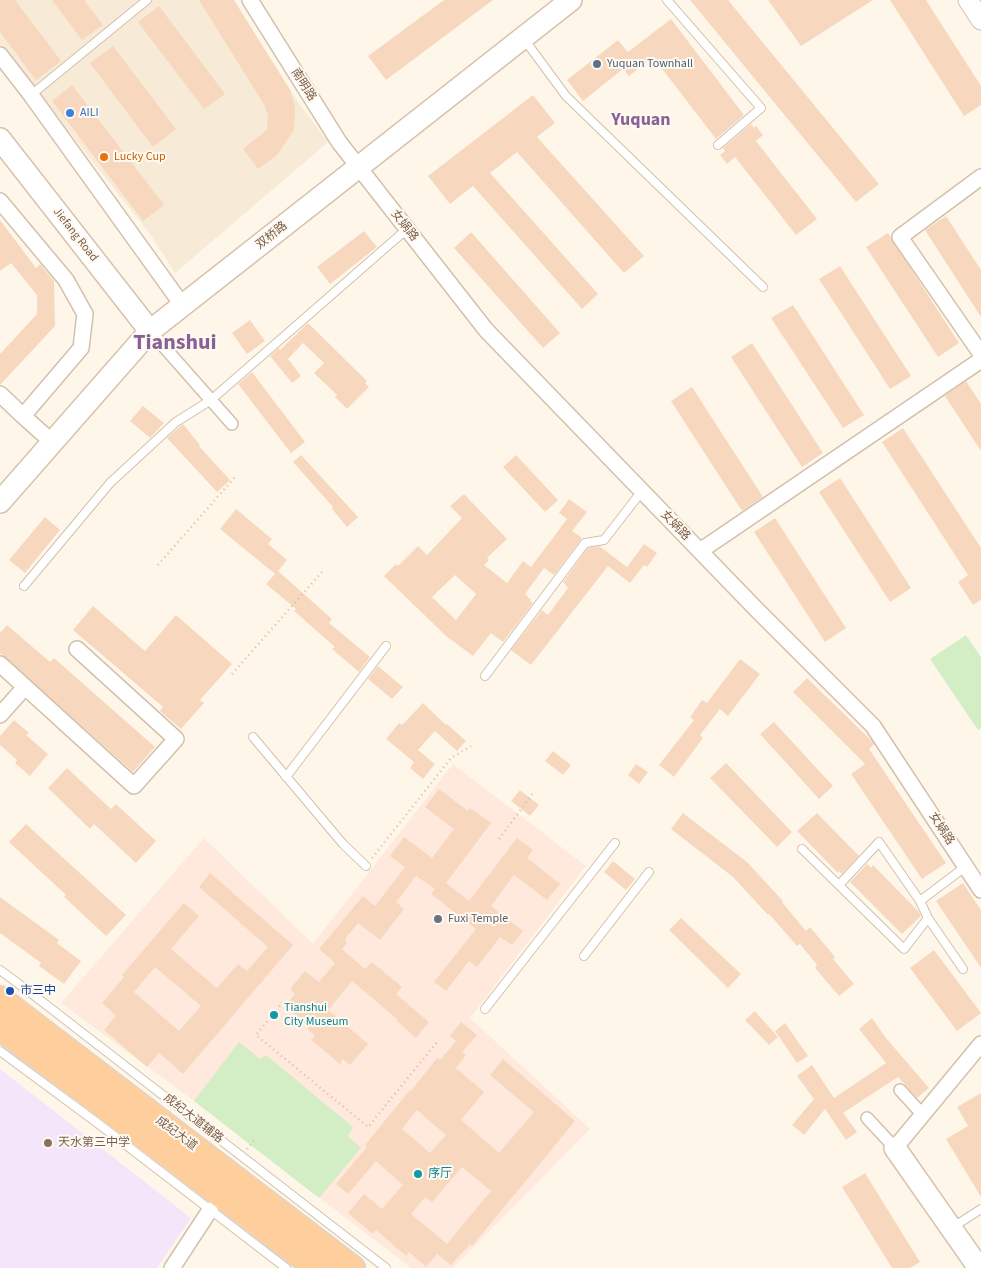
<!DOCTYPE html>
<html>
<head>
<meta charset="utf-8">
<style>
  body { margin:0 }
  canvas { display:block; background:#fef7e9 }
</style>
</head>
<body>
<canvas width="981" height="1268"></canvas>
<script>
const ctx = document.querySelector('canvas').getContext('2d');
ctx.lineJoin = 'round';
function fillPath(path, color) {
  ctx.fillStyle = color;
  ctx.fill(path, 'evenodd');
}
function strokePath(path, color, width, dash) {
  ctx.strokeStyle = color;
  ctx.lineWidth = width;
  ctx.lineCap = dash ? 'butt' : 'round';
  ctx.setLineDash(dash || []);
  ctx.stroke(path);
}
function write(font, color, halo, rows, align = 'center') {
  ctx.font = font + ' "Source Sans 3","Noto Sans SC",sans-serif';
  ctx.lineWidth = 4;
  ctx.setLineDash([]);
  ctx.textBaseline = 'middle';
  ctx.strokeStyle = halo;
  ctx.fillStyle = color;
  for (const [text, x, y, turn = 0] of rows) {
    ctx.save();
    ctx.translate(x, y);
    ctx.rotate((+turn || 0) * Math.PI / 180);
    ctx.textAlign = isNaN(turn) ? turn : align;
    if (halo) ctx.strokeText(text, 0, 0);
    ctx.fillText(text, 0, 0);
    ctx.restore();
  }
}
fillPath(new Path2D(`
  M0 0H233L298 102 328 142 175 273 150 234 0 45Z`), '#f7ead6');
fillPath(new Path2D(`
  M453 764 586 866 470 1018 590 1129 453 1268H411L194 1101 61 1003 204 838 313 944Z`), '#ffe9dc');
fillPath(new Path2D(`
  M0 1069 191 1218 157 1268H0Z`), '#f4e5fb');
fillPath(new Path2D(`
  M966 635 981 657V728L978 730 930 659Z
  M239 1042 260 1059 266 1055 353 1127 348 1136 361 1148 319 1198 194 1101Z`), '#d3eec5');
fillPath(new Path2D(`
  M0 0H15L61 61 36 80 0 32Z
  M52 0H84L103 25 82 40Z
  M199 0H234L290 90 295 107 294 130 277 155 258 169 243 149 267 130 268 115 265 106Z
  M444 0H493L386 80 368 56Z
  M690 0H728L879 184 856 202Z
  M768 0H873L801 46Z
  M890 0H926L981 86V105L964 116Z
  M159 6 225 94 204 109 138 22Z
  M671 19 744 115 716 139 653 57 629 76 623 69 583 101 567 80 618 40 628 52Z
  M113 46 176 129 153 147 90 63Z
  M72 85 164 205 143 221 52 101Z
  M533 95 555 123 537 137 644 256 624 273 517 152 490 173 598 294 582 309 473 186 450 204 428 176Z
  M751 124 754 128 756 126 763 135 756 141 817 219 796 235 735 157 727 164 720 155 725 151 723 148Z
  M946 216 981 270V317L925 230Z
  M0 220 36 268 40 264 54 281 55 326 0 385V354L37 314V295L11 263 0 271Z
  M364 231 377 247 330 284 317 267Z
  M471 232 560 333 543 348 454 248Z
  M888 233 959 343 938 357 866 247Z
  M840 266 911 376 890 389 819 279Z
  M793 305 864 415 843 428 771 318Z
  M250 320 265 341 247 354 232 333Z
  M308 323 367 381 365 383 369 387 347 409 335 397 337 395 314 373 324 363 303 343 288 359 301 376 292 383 270 356 279 348 280 350Z
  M752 343 823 453 802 467 731 357Z
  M252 372 305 442 291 453 238 384Z
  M966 381 981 404V451L945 396Z
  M692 387 763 497 742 511 671 401Z
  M143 406 164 423 150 438 130 421Z
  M183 424 200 445 199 446 230 480 217 492 167 438Z
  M903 428 981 548V600L973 605 958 582 968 575 882 442Z
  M301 455 358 517 347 527 332 509 333 507 293 462Z
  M516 455 558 500 545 512 503 467Z
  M840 478 911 588 890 602 819 492Z
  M464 494 507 539 487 558 489 560 484 565 507 583 523 561 531 567 567 519 559 513 569 499 587 512 572 531 582 538 554 575 544 568 525 594 531 600 530 601 533 603 503 642 491 633 473 656 446 636 384 576 396 564 398 566 418 546 427 555 462 518 450 506ZM455 575 476 594 456 620 432 597Z
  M236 509 272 539 268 544 287 560 278 571 332 619 329 623 370 657 359 672 332 649 335 647 294 611 296 609 266 584 275 574 220 529Z
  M45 517 60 530 25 573 9 560Z
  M775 518 846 628 825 642 754 532Z
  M644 544 657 553 647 567 644 565 630 583 608 566 531 665 511 650 542 610 548 615 568 588 563 582 588 548 599 546 627 567Z
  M93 606 145 651 176 615 232 664 200 700 204 703 181 729 160 711 163 707 73 630Z
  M7 625 50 662 54 658 155 747 133 772 0 653V633Z
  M740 659 760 674 728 716 720 709 700 735 703 738 674 777 659 765 694 720 690 717 702 700 707 703Z
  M378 666 403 687 392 699 368 679Z
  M807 678 873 742 874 744 869 749 946 863 922 879 851 774 865 764 793 692Z
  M423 703 446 725 447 724 466 741 457 751 435 731 418 750 435 764 423 779 410 768 414 762 386 739 399 723 402 725Z
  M14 720 29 733 26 735 48 754 30 776 15 763 17 760 0 745V736Z
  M774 722 833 786 819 799 760 734Z
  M553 751 571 765 563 775 545 761Z
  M726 763 792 832 777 847 710 778Z
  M636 764 648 772 639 784 628 775Z
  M67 768 111 809 116 804 156 841 136 863 94 824 90 829 48 788Z
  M439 789 468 811 470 808 491 823 446 883 469 901 517 838 533 850 527 858 560 884 547 900 514 875 491 906 523 931 512 945 500 937 477 967 469 961 446 991 434 982 476 929 431 894 435 889 416 876 396 902 404 909 380 940 358 923 345 939 347 943 342 949 365 969 372 962 402 987 396 994 429 1022 416 1038 396 1020 397 1019 352 981 328 1010 368 1044 350 1065 343 1059 340 1064 311 1040 315 1036 307 1029 309 1027 285 1006 295 994 290 989 305 971 319 982 335 963 319 949 363 896 375 906 405 867 390 856 404 837 432 858 454 829 425 807Z
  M520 790 539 805 530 816 511 801Z
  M683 813 747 862 783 901 782 902 806 931 810 927 835 957 833 959 854 984 839 996 815 968 817 965 800 944 797 946 769 914 768 915 733 877 671 829Z
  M817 813 859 856 842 874 839 871 838 873 797 831Z
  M26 824 126 915 106 936 64 897 66 895 9 842Z
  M613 861 635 879 626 890 604 872Z
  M867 864 871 868 873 865 919 912 921 916 902 934 850 882Z
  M210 873 293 945 183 1074 159 1053 147 1067 104 1030 116 1016 102 1003 124 977 122 975 184 903 199 916 171 949 217 988 238 964 247 971 268 947 199 887ZM155 967 201 1006 179 1031 134 992Z
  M963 883 981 910V968L936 901Z
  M0 897 59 940 57 943 81 961 64 984 39 966 41 963 0 933Z
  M681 918 741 974 728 988 669 930Z
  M934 950 981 1013 957 1031 910 968Z
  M755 1011 778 1037 769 1045 745 1020Z
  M872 1018 886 1038 929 1088 917 1098 898 1077 843 1113 857 1132 846 1140 825 1109 804 1135 792 1125 814 1099 797 1076 812 1065 834 1098 886 1063 859 1029Z
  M461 1022 477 1035 462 1052 466 1055 456 1068 484 1092 461 1120 499 1153 534 1112 490 1075 503 1059 575 1121 472 1246 470 1244 451 1265 437 1254 426 1267 409 1252 406 1256 376 1230 373 1234 348 1213 364 1194 382 1209 403 1185 376 1161 348 1194 336 1184 367 1147 365 1145 410 1090 411 1091 437 1058 440 1060 456 1041 450 1036ZM417 1110 446 1135 430 1153 402 1129ZM462 1167 491 1191 447 1244 411 1214 425 1197 432 1202Z
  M785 1023 808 1056 797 1063 775 1031Z
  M981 1093V1197L946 1139 968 1126 957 1107Z
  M865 1173 920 1262 910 1268H892L842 1187Z`), '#f7d8be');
const service = new Path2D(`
  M667 0 761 108 718 145
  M524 39 566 96 763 287
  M31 95 147 0
  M24 586 110 483 176 422 211 400 407 229
  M485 676 585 543 604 540 642 491
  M253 737 343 844 366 866
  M286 777 386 646
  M802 849 904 949 928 918 920 901 965 867
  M839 885 879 842 920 901
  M928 918 963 969
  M584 956 649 872
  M0 970 27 990 386 1268
  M485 1009 615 843
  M0 1051 96 1122 286 1268
  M953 1227 981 1209`);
const pedestrian = new Path2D(`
  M150 331 232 424
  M900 1090 922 1114
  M867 1118 895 1148`);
const minor = new Path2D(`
  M250 0 339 142 486 330 758 611 873 726 981 890
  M0 55 31 95 183 306
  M981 177 900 237 981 354
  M0 201 66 280 85 314 81 348 23 416 52 442
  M0 394 23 416
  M700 551 981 360
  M0 664 134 786 176 739 77 649
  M0 715 25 687
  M895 1148 981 1044
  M172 1268 210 1210`);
const tertiary = new Path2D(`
  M968 0 981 20`);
const secondary = new Path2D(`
  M0 139 150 331
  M0 502 150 331 571 0
  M895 1148 979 1268`);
const trunk = new Path2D(`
  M0 999 352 1268
  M0 1027 317 1268`);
strokePath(service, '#d3c0ac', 10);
strokePath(pedestrian, '#d3c0ac', 14);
strokePath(minor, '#d3c0ac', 18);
strokePath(tertiary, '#d3c0ac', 21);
strokePath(secondary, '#d8c2ac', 24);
strokePath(trunk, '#ddd5d0', 28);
strokePath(new Path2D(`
  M158 565 235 477
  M232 674 322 572
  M499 839 533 793
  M372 858 451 758 471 746
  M283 1002 256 1035 368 1127 438 1041
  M247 1149 256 1137`), '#ddbb9f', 2.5, [1, 4]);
strokePath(service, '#fff', 8);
strokePath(pedestrian, '#fff', 11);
strokePath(minor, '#fff', 15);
strokePath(tertiary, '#fff', 19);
strokePath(secondary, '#fff', 21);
strokePath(trunk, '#fece9c', 25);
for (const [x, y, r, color] of [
  [597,64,5,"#5c6f8a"],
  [70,113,5,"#3f7fe0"],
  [104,157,5,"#e8710a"],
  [438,919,5,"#6b7280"],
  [10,991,5,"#1a4fb4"],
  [274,1015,5,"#0f9aa8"],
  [48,1143,5,"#8d6e63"],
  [418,1174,5,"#0f9aa8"]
]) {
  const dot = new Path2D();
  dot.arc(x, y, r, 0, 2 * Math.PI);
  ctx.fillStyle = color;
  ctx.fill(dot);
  strokePath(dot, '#fffaf1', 2);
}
write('12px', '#4e5e75', '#fffaf1', [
  ["Yuquan Townhall",607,64]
], 'left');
write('12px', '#7c5e49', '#fffaf1', [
  ["南明路",303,85,58],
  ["女娲路",404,226,52],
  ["Jiefang Road",75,235,52],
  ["双桥路",272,236,-38],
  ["女娲路",675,526,46],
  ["女娲路",941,829,57],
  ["成纪大道辅路",193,1119,38],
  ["成纪大道",176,1134,37]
]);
write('12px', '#366cbe', '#fffaf1', [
  ["AILI",80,113]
], 'left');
write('12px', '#c56008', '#fffaf1', [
  ["Lucky Cup",114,157]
], 'left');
write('12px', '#5b616d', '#fffaf1', [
  ["Fuxi Temple",448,919]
], 'left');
write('12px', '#164399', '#fffaf1', [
  ["市三中",20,991]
], 'left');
write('12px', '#0d838f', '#fffaf1', [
  ["Tianshui",284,1008],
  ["City Museum",284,1022],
  ["序厅",428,1174]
], 'left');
write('12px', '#785e54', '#fffaf1', [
  ["天水第三中学",58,1143]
], 'left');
write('bold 18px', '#896198', '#fffaf1', [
  ["Yuquan",641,121]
]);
write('bold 22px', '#896198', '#fffaf1', [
  ["Tianshui",175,344]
]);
</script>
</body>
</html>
